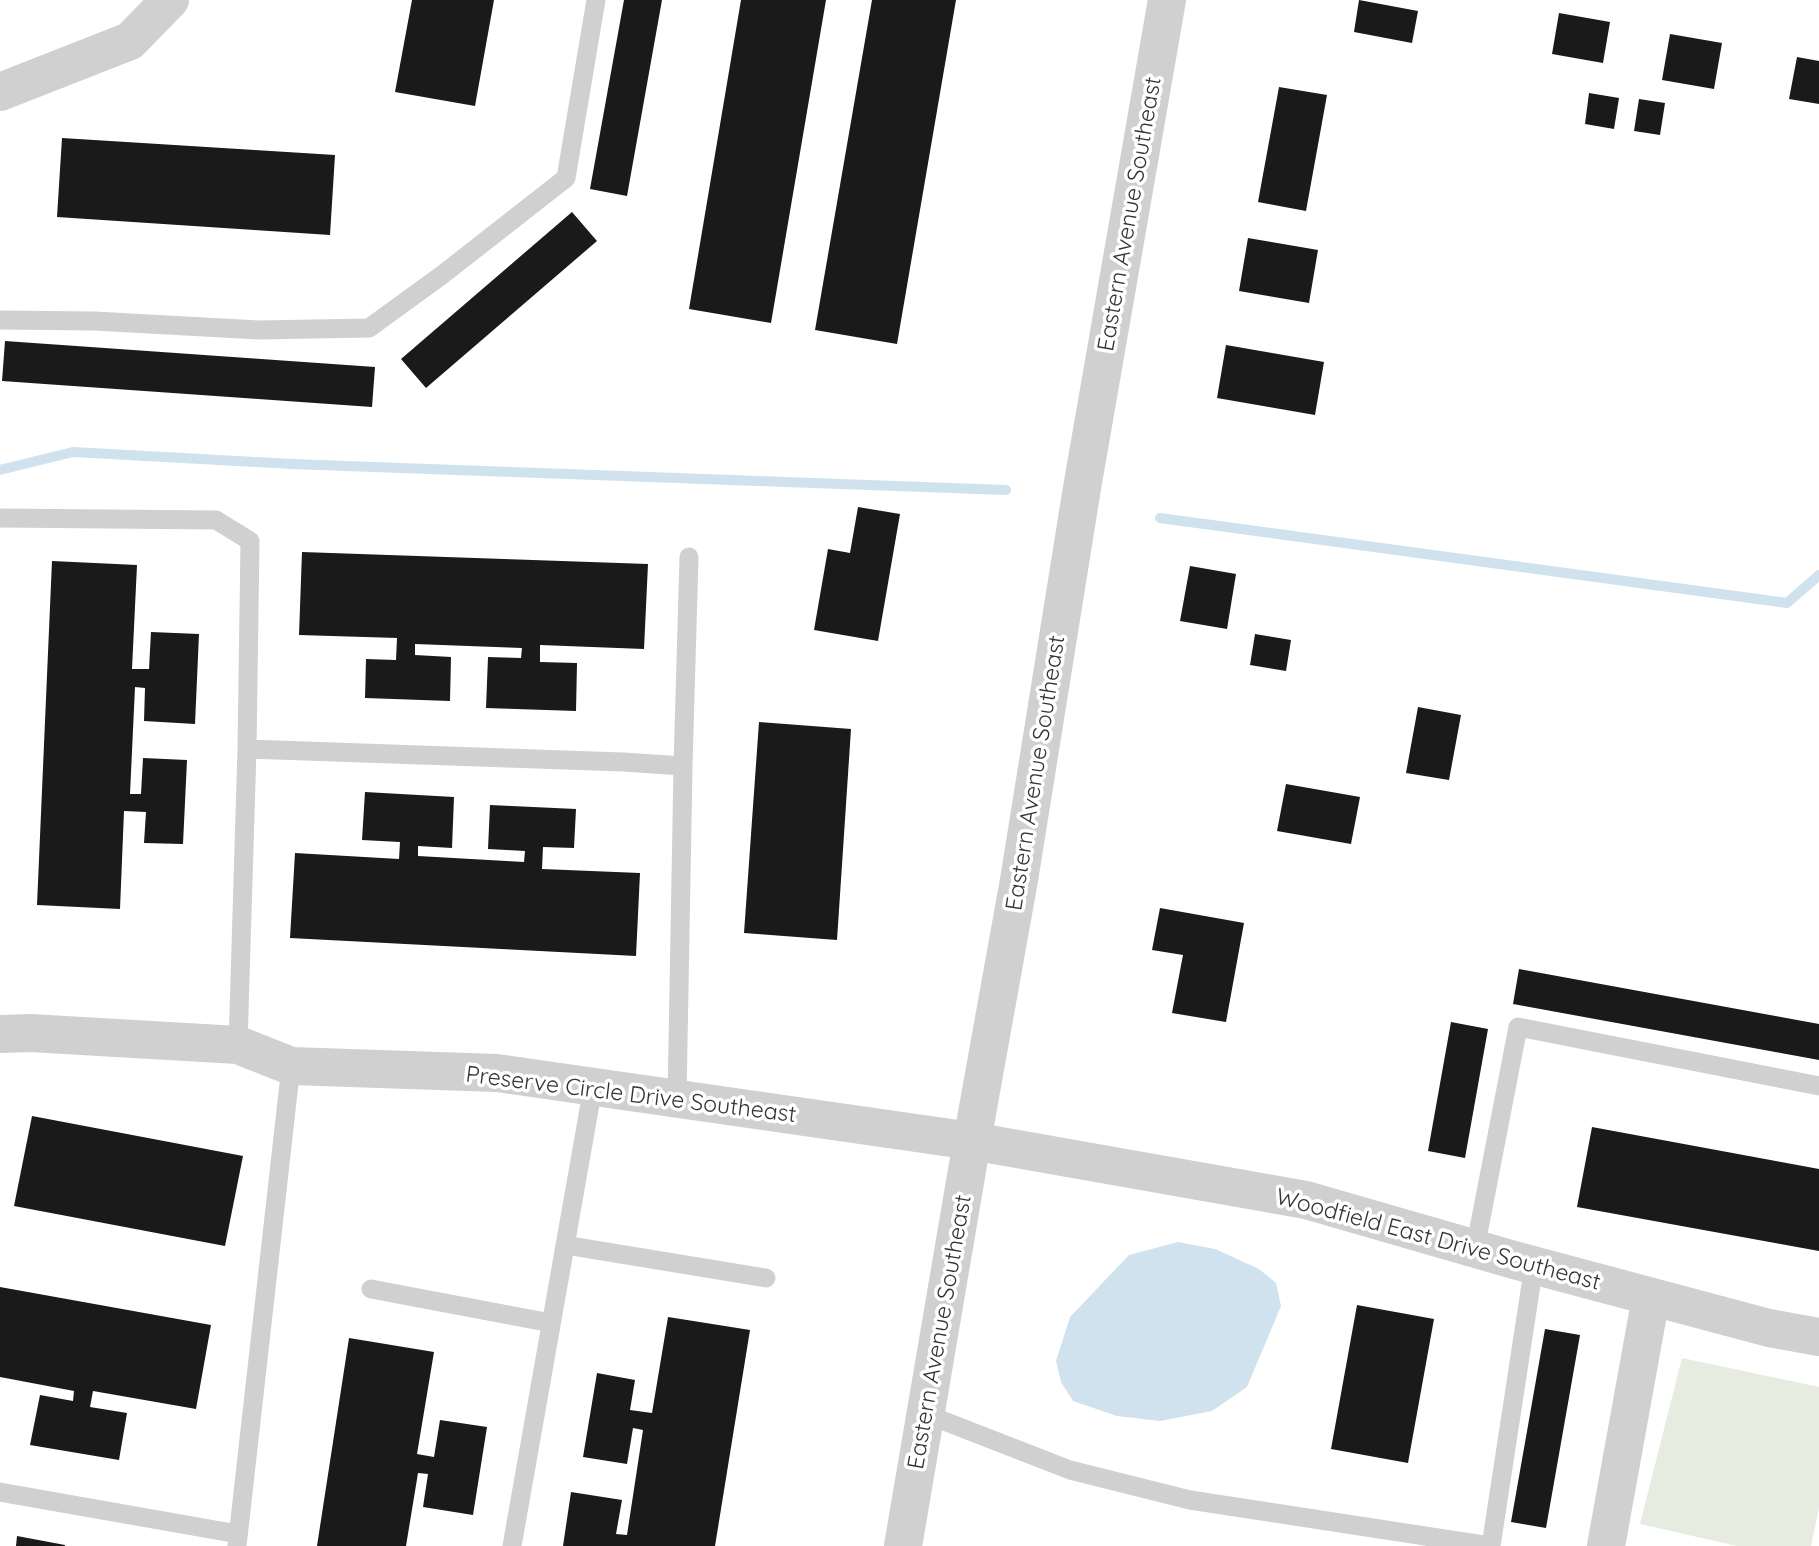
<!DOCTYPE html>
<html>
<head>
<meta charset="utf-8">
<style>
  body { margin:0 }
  canvas { display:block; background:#fff }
</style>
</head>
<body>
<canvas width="1819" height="1546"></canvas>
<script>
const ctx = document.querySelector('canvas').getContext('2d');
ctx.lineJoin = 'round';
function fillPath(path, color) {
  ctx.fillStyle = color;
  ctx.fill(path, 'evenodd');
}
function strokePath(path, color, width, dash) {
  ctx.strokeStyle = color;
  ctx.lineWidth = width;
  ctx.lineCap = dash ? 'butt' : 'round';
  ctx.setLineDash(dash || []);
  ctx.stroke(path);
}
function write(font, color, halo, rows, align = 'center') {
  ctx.font = font + ' Quicksand,sans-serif';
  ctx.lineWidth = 7;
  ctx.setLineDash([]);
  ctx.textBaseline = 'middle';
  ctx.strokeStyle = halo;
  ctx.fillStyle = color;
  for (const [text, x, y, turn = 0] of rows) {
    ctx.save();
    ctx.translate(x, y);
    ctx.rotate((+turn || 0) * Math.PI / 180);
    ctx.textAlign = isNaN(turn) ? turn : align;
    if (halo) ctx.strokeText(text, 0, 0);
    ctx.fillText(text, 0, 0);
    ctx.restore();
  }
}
fillPath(new Path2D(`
  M1682 1358 1819 1387V1508L1811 1546H1737L1640 1524Z`), '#e6ecdf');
fillPath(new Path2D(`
  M1178 1242 1215 1249 1259 1269 1276 1283 1281 1306 1247 1387 1212 1411 1160 1421 1117 1416 1073 1401 1061 1382 1056 1361 1070 1317 1129 1255Z`), '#cfe2ee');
strokePath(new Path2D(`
  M0 470 73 452 292 464 1006 490
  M1160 518 1787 603 1819 575`), '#cfe2ee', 10);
fillPath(new Path2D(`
  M412 0H494L475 106 395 92Z
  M624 0H662L627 196 590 189Z
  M741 0H826L771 323 689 309Z
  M872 0H956L897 344 815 330Z
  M1359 0 1418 11 1412 43 1354 32Z
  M1559 13 1610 22 1603 63 1552 54Z
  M1670 34 1722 43 1714 89 1662 80Z
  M1797 57 1819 61V104L1789 99Z
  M1279 87 1327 95 1306 211 1258 202Z
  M1589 93 1619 98 1614 129 1585 124Z
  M1639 99 1665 103 1660 135 1634 131Z
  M62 138 335 155 330 235 57 217Z
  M572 212 597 241 426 388 401 359Z
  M1248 238 1318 250 1309 303 1239 291Z
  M5 341 375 367 372 407 2 381Z
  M1226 345 1324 362 1315 415 1217 398Z
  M858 507 900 514 878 641 814 630 828 549 850 553Z
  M302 552 648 564 644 649 540 645V662L577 663 576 711 486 708 488 657 521 658 522 648 415 644V655L451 657 450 701 365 698 366 659 396 660 397 638 299 635Z
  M52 561 137 565 132 669H149L151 632 199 634 195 724 144 721 145 688 135 687 130 794H141L143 758 187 760 183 844 144 843 146 812 124 811 120 909 37 905Z
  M1190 566 1236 574 1227 629 1180 621Z
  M1255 634 1291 640 1286 671 1250 665Z
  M1418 707 1461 715 1449 780 1406 773Z
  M759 722 851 729 837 940 744 933Z
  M1286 784 1360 797 1351 844 1277 831Z
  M365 792 454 797 452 848 418 846V856L524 862 525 851 488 849 490 805 576 809 574 848 543 847 542 869 640 873 636 956 290 938 295 853 399 859 400 842 362 840Z
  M1160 908 1244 923 1226 1022 1172 1013 1183 955 1152 950Z
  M1519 969 1819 1024V1060L1513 1004Z
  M1451 1022 1488 1029 1465 1158 1428 1151Z
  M32 1116 243 1156 225 1246 14 1206Z
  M1592 1127 1819 1169V1251L1577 1207Z
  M0 1287 211 1325 196 1409 93 1391 90 1407 127 1413 119 1460 30 1445 40 1395 73 1401 74 1391 0 1377Z
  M1357 1305 1434 1319 1408 1463 1331 1449Z
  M668 1317 750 1330 715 1546H563L571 1492 622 1500 616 1534 627 1535 643 1430 633 1428 627 1464 583 1457 597 1373 635 1380 630 1410 652 1413Z
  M1545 1329 1580 1335 1546 1528 1511 1522Z
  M349 1338 434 1352 417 1454 434 1457 440 1420 487 1427 473 1515 423 1507 428 1474 418 1473 406 1546H317Z
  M17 1536 65 1545V1546H16Z`), '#1a1a1a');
strokePath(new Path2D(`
  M0 320 94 321 259 330 369 328 442 275 566 178 596 0
  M0 518 216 520 250 541 247 749 238 1045
  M247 749 623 762 683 766 677 1099
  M683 766 689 557
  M565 1245 766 1278
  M1475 1249 1518 1027 1819 1086
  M371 1289 551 1323
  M926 1414 1070 1470 1190 1500 1490 1546
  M0 1492 238 1534
  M237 1546 291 1066
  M512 1546 593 1087
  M1491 1546 1534 1265`), '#d0d0d0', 19);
strokePath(new Path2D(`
  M0 92 130 41 170 0
  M0 1034 30 1033 238 1045 291 1066 497 1073 972 1141 1306 1200 1514 1260 1769 1328 1819 1337
  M1606 1546 1651 1297`), '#d0d0d0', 38);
strokePath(new Path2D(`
  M903 1546 972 1141 1019 880 1082 488 1167 0`), '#d0d0d0', 38);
write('23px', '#333', '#fff', [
  ["Eastern Avenue Southeast",1130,214,-80],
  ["Eastern Avenue Southeast",1036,773,-81],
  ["Preserve Circle Drive Southeast",631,1095,7],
  ["Woodfield East Drive Southeast",1438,1240,15],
  ["Eastern Avenue Southeast",940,1332,-80]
]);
</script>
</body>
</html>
